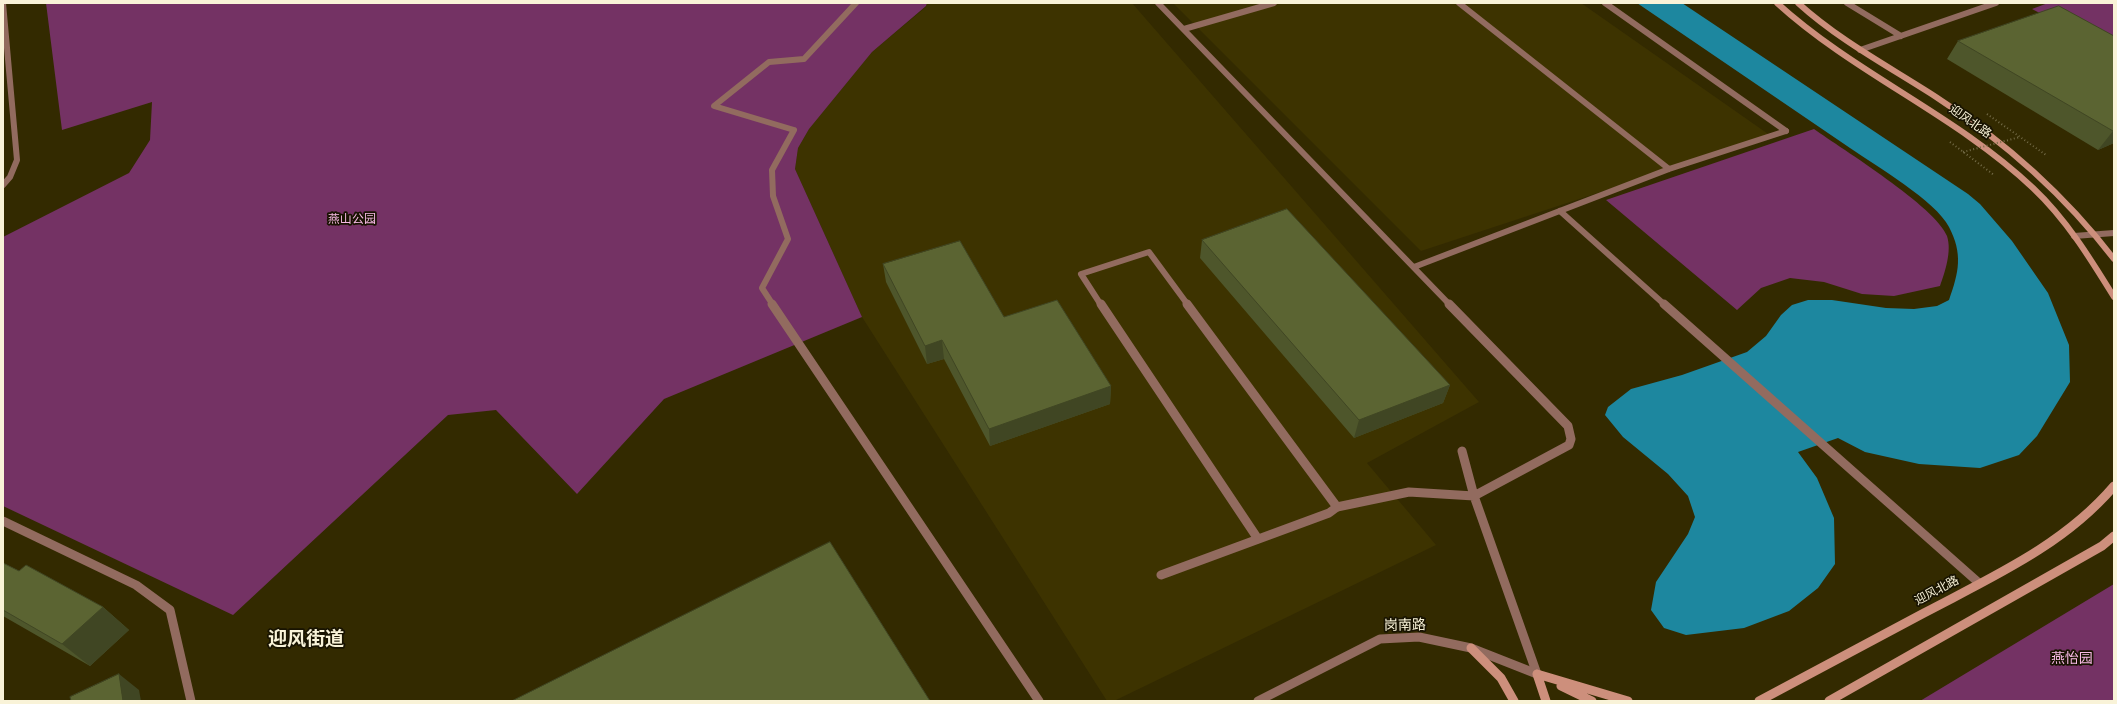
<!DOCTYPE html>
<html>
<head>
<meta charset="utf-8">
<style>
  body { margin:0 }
  #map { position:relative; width:2117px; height:704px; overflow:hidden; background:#332a00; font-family:"DejaVu Sans",sans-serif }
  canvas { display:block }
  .frame { position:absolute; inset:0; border:4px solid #f9f3d8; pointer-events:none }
</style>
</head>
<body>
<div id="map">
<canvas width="2117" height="704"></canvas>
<div class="frame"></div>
</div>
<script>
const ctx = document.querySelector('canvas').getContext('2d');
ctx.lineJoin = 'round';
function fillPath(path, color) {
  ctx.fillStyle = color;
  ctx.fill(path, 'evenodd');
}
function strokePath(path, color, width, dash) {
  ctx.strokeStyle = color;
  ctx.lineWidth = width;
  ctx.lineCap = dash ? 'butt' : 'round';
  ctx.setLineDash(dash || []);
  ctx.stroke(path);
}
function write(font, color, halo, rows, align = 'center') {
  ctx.font = font + ' "DejaVu Sans","Noto Sans SC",sans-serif';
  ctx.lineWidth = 3.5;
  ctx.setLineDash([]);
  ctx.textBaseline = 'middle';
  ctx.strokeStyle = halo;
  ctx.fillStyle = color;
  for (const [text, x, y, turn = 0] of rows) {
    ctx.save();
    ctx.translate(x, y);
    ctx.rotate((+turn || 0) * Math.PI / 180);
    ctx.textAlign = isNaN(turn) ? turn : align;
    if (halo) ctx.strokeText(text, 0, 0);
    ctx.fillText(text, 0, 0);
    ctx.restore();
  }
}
fillPath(new Path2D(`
  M927 3H1132L1479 402 1367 463 1436 545 1114 701H1107L862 317 795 169 798 148 809 129 872 52 926 7Z
  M1173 3H1581L1771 136 1421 251Z`), '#3d3300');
fillPath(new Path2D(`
  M46 3H927L926 6 872 52 809 129 798 148 795 169 862 317 664 399 577 494 496 410 448 415 233 615 3 506V237L129 173 150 140 152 102 62 130Z
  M2048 3H2114V52L2032 9Z
  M1814 129C1842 149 1936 207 1947 236 1952 251 1945 272 1940 286L1894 296 1862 294 1824 282 1790 278 1761 288 1737 310 1606 200Z
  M2114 584V701H1920Z`), '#743264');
fillPath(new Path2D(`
  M1637 3H1682L1968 194 1980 204 2012 241 2048 293 2069 345 2070 382 2037 436 2019 455 1980 468 1919 464 1865 452 1838 438 1798 452 1817 478 1834 518 1835 564 1818 588 1789 611 1744 628 1686 635 1664 628 1651 610 1656 582 1688 534 1695 517 1688 496 1668 474 1623 437 1605 415 1608 407 1631 389 1682 375 1747 352 1766 336 1781 315 1792 305 1808 300H1832L1886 308 1914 309 1937 306 1949 300C1959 272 1963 254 1949 227 1936 201 1876 166 1850 148 1779 100 1708 51 1637 3Z`), '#1d879f');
strokePath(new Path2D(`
  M1987 114 2046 155
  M1950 142 1994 175`), '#746c47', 2, [1, 2.5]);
strokePath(new Path2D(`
  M1158 3 1450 305
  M1459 3 1669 169
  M1184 29 1274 3
  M2074 236 2114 233
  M1414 267 1669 169 1786 131
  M773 305 762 288 788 239 773 196 772 170 794 130 714 106 769 62 804 59 856 3`), '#926b5f', 6);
strokePath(new Path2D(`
  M772 304 1039 701
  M1462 451 1474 496 1537 674
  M1337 507 1409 492 1474 496 1569 445 1571 439 1568 426 1449 304`), '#926b5f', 9);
strokePath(new Path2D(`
  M3 3 17 160 10 177 3 185
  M1605 3 1786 131
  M1847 3 1901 36
  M1860 50 1996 3
  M1560 211 1665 305
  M1101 305 1081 274 1149 252 1188 305`), '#926b5f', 6);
strokePath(new Path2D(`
  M1101 304 1258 539
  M1664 304 1979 583
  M3 521 136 585 170 610 191 701
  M1161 575 1329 513 1337 507 1187 304
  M1258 701 1380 639 1419 637 1471 648 1537 674`), '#926b5f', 9);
strokePath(new Path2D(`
  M1777 3C1855 74 1956 115 2033 188 2066 219 2090 258 2114 297
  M1798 3C1840 41 1888 66 1936 97 2004 141 2064 194 2114 259`), '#cd8f7c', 6);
strokePath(new Path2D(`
  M1471 648 1501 678 1514 701
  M1537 674 1628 701
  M1537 674 1546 701
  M1561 686 1592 701
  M1759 701C1814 672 1869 642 1924 613 1992 577 2064 545 2114 486
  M1829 701 2102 546 2114 536`), '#cd8f7c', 9);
strokePath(new Path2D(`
  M1963 152 2020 137`), '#746c47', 2, [1, 2.5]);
fillPath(new Path2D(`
  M2114 36V143L2098 150 1947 59 1958 41Z
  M1202 240 1450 385 1443 403 1354 438 1200 258Z
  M883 264 1111 386 1110 404 990 446 944 359 927 364 886 282Z
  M3 563 19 571 103 607 129 630 90 666 3 616Z`), '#4e562b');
fillPath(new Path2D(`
  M2113 131H2114V143L2098 150Z
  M942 340 944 359 927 364 925 346Z
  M1450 385 1443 403 1354 438 1359 420Z
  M1111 386 1110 404 990 446 989 429Z
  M103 607 129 630 90 666 62 644Z
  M119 674 139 690 141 701H123Z`), '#404623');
const building = new Path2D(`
  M2059 6 2114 36V131H2113L1958 41Z
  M1287 209 1450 385 1359 420 1202 240Z
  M960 241 1004 317 1057 300 1111 386 989 429 942 340 925 346 883 264Z
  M830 542 930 701H512Z
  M3 563 19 571 26 565 103 607 62 644 3 610Z
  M119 674 123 701H71L70 697Z`);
fillPath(building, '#5b6432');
strokePath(building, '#404623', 1);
write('12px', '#f9f3d8', '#181301', [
  ["迎风北路",1970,122,35],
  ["迎风北路",1937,591,-28]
]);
write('12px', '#f6b9e4', '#181301', [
  ["燕山公园",352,220]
]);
write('14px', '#f9f3d8', '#181301', [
  ["岗南路",1405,626,-1]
]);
write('14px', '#f6b9e4', '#181301', [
  ["燕怡园",2072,659]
]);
write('bold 19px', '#f9f3d8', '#181301', [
  ["迎风街道",306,640]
]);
</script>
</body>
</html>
